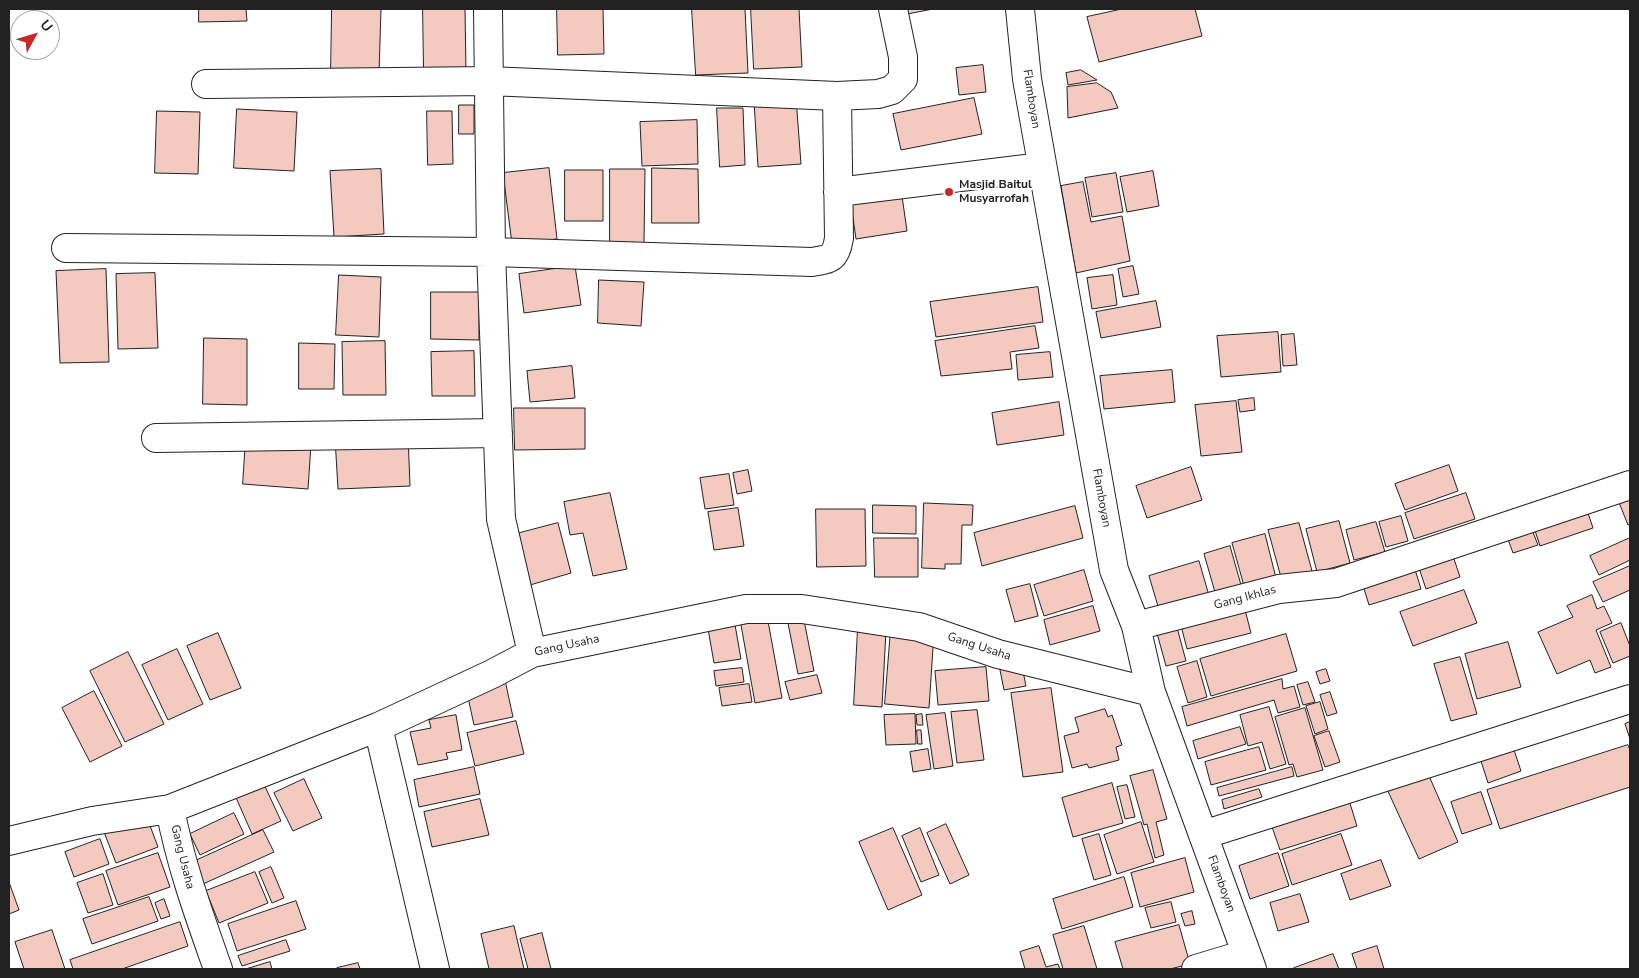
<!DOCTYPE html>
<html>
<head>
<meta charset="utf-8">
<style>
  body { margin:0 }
  #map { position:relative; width:1639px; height:978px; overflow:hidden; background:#fff; font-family:"Nunito Sans",sans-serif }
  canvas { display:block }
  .frame { position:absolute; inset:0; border:10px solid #222; pointer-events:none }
  .north { position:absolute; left:10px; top:10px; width:50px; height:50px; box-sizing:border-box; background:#fff; border:1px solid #a7a7a7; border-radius:50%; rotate:51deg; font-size:14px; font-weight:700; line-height:20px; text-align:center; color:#222 }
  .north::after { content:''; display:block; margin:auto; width:18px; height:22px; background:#c62828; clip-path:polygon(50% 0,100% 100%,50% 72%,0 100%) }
</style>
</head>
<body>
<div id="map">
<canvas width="1639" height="978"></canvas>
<div class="frame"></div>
<div class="north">U</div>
</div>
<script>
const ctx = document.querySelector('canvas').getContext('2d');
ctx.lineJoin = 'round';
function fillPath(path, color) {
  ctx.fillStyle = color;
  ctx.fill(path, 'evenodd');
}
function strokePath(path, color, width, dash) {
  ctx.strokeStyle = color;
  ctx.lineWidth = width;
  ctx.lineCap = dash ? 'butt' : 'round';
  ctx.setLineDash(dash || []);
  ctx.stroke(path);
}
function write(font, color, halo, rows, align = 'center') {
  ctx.font = font + ' "Nunito Sans",sans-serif';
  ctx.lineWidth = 4;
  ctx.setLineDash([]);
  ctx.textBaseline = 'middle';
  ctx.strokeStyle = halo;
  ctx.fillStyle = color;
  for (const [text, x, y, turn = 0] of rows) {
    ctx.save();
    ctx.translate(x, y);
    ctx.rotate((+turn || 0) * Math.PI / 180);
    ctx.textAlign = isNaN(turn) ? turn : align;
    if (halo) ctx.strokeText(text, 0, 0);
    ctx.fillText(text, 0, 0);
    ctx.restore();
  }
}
const building = new Path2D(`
  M199 9H246L247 21 199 22Z
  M332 9H381L379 73 331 71Z
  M423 9H465L466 73 424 74Z
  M557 9H603L604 54 558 55Z
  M692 9H745L748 73 696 75Z
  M751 9H799L802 67 754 69Z
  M890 9H933L892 17Z
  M1122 9H1195L1202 36 1099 62 1087 17Z
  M983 65 986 92 959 95 956 68Z
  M1081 70 1097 80 1068 85 1066 73Z
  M1097 83 1111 92 1118 108 1068 118 1067 87Z
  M796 98 801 164 758 167 754 101Z
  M974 98 982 134 901 150 893 114Z
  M459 105H474V134H459Z
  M717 108H743L745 165 720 167Z
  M237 109 297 112 294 171 234 168Z
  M157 111 200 112 198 174 155 173Z
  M427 111H452L453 164 428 165Z
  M697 120 698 164 642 166 640 122Z
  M549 168 557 239 512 244 503 173Z
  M652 168 698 169 699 223H652Z
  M381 169 384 234 334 237 330 171Z
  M610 169H645L644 243H610Z
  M565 170H603V221H565Z
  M1153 171 1159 206 1127 212 1120 177Z
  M1116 173 1123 212 1092 217 1085 178Z
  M900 182 907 231 856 239 849 190Z
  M1083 182 1091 222 1122 216 1130 261 1076 273 1061 186Z
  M575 266 581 305 524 313 519 274Z
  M1133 266 1139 294 1123 297 1118 269Z
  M106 269 109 362 60 363 56 271Z
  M155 273 158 348 118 349 116 274Z
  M339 275 381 277 379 337 336 335Z
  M1113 275 1117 305 1092 309 1087 278Z
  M599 280 644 282 641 326 598 323Z
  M1038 287 1043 322 936 337 930 302Z
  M431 292H479V340L431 339Z
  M1156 301 1161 327 1101 338 1096 312Z
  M1035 326 1039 348 1010 352 1012 369 941 376 935 341Z
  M1278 332 1281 372 1221 377 1217 336Z
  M1294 334 1297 365 1283 366 1281 335Z
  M204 338 247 339V405L203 404Z
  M385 341 386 395H343L342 342Z
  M299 343 335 344 334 389H299Z
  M474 351 475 396H432L431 352Z
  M1050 352 1053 377 1018 380 1016 355Z
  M572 366 575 398 530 402 527 371Z
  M1172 370 1175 402 1104 409 1100 376Z
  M1254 398 1255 410 1240 412 1238 400Z
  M1236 401 1242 452 1201 456 1195 405Z
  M1059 402 1064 435 997 445 992 413Z
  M514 408H585V449L515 450Z
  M408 435 410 486 338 489 335 438Z
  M246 438 311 444 308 489 243 484Z
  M1449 465 1458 491 1405 510 1395 484Z
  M1191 467 1202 500 1147 518 1136 486Z
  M748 470 752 491 737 494 733 473Z
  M729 474 734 505 705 509 700 478Z
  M1630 484V524L1628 525 1614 490Z
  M610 493 627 569 593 576 583 533 570 535 564 502Z
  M1466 493 1475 519 1414 539 1405 513Z
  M1583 498 1593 528 1540 546 1530 515Z
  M924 503 973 505 972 525H962L961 564H945V569L922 568Z
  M873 505 916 506V534L873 533Z
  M1075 506 1083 538 982 566 974 533Z
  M738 508 744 546 714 550 708 512Z
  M816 509H865L866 566 817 567Z
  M1401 516 1408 541 1386 547 1379 522Z
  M1339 521 1350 563 1317 572 1306 529Z
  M1376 522 1385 552 1354 560 1346 530Z
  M1529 522 1538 545 1513 553 1505 531Z
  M558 523 571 573 530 585 516 534Z
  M1299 523 1312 571 1282 581 1268 530Z
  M1265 534 1278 586 1246 593 1232 543Z
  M874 538H918V577H875Z
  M1630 538V560L1599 575 1590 556Z
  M1449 544 1460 577 1426 589 1415 556Z
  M1230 546 1243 592 1217 599 1204 554Z
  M1409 550 1421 589 1369 605 1357 566Z
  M1199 561 1210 599 1160 613 1149 576Z
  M1630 566V590L1603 602 1593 582Z
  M1084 570 1093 601 1044 616 1034 585Z
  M1030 584 1038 616 1015 622 1006 590Z
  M1464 590 1477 623 1413 646 1400 612Z
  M1592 595 1597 609 1604 606 1612 623 1596 630 1611 667 1595 673 1590 660 1557 674 1538 632 1573 617 1567 606Z
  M1243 602 1251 633 1187 649 1179 618Z
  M1093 606 1100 631 1050 645 1044 620Z
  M766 610 782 698 755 703 739 614Z
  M802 610 814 671 798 674 786 613Z
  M734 619 741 659 714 663 707 623Z
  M1175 620 1186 661 1166 666 1155 626Z
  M1621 623 1630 646V656L1613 663 1600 632Z
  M858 628 886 630 882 707 854 705Z
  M891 629 934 633 929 708 885 704Z
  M218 633 241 688 210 700 187 646Z
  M1286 634 1297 671 1211 696 1200 659Z
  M1508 642 1521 687 1477 699 1465 654Z
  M177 649 203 704 168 720 142 665Z
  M128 652 164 724 125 742 90 671Z
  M1460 657 1477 714 1451 721 1434 664Z
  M1197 661 1207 697 1188 703 1177 667Z
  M1022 666 1026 686 1004 690 1000 670Z
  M986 667 989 701 938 705 935 671Z
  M742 668 744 682 716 686 714 671Z
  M1326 669 1330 681 1320 684 1316 672Z
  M817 675 822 693 790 700 785 682Z
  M1282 679 1283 689 1294 686 1300 707 1278 713 1274 700 1187 726 1182 707Z
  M505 680 513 717 474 725 466 688Z
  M1308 682 1315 702 1303 705 1297 685Z
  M749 684 752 702 722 706 719 688Z
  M1051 688 1063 772 1023 777 1011 693Z
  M94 691 122 746 90 762 62 708Z
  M1330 692 1337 713 1327 716 1320 695Z
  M1320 702 1328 729 1315 734 1306 706Z
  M1269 707 1286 764 1270 769 1262 742 1248 746 1240 715Z
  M1305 708 1323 770 1297 777 1293 764 1289 765 1275 717Z
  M1105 709 1108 717 1112 715 1122 745 1116 747 1119 760 1089 768 1087 764 1072 768 1064 736 1079 732 1075 718Z
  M977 710 984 760 957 763 951 712Z
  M945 713 953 766 934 769 926 715Z
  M915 714 916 744 886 745 884 715Z
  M922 714 923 725H917L916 715Z
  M456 715 462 750 446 753 448 759 418 765 410 732 431 728 429 720Z
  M516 721 524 754 475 766 467 733Z
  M1630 722V739L1625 724Z
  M1240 727 1246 744 1198 759 1193 741Z
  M917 730H921L922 744H918Z
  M1329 731 1340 762 1325 767 1314 736Z
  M1512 744 1521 771 1488 783 1479 755Z
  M1628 745 1630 750V787L1500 829 1487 790Z
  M1259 747 1266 770 1211 785 1205 762Z
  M928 749 931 769 913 772 910 752Z
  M474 767 480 794 419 807 414 780Z
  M1292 767 1294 776 1219 796 1217 788Z
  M1426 769 1458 842 1419 859 1386 787Z
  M1153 770 1167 819 1156 822 1164 855 1155 858 1147 824 1144 825 1130 776Z
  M304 779 322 818 293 831 274 793Z
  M262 780 281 821 252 834 234 793Z
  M1112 783 1123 823 1073 837 1062 798Z
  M1127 785 1135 817 1125 819 1117 787Z
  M1259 789 1262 797 1224 809 1222 800Z
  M1481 792 1492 824 1462 834 1451 802Z
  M1348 797 1357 826 1280 850 1270 821Z
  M480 799 489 835 432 847 424 812Z
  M234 813 244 834 200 855 190 834Z
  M146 815 158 847 116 863 104 832Z
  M1141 822 1154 862 1117 874 1104 835Z
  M946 824 969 875 950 884 927 833Z
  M893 828 922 895 888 910 859 842Z
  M920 828 939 875 921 882 902 836Z
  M263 830 274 852 203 884 193 862Z
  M1099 834 1111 875 1094 880 1082 839Z
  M1341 834 1352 865 1292 885 1282 854Z
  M100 839 109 864 74 877 65 852Z
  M158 853 170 887 118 905 106 871Z
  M1278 853 1289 886 1250 899 1239 866Z
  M1185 858 1194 892 1140 907 1131 873Z
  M1381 860 1391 886 1350 900 1341 874Z
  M271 867 284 898 272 903 259 872Z
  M255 872 268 903 219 923 206 891Z
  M103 874 113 905 88 913 77 883Z
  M1124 877 1133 907 1062 929 1053 899Z
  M9 882 19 910 9 914Z
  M1300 894 1309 922 1278 931 1270 903Z
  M149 897 158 921 92 944 83 919Z
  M164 899 170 916 161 919 155 903Z
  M296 901 306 929 237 951 228 924Z
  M1171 902 1176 922 1151 928 1145 908Z
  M1192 911 1195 924 1185 926 1181 914Z
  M180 922 188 946 122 969H73L70 960Z
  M1179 925 1190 964 1170 969H1123L1115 942Z
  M514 926 524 969H489L481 934Z
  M1084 926 1097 969H1063L1053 935Z
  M52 930 65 969H24L15 942Z
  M542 933 551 969H528L520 939Z
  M286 940 290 951 242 966 238 956Z
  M1039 946 1046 967 1058 964 1060 969H1025L1020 952Z
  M1377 946 1384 969H1357L1352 954Z
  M1333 954 1339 969H1295L1294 968Z
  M270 962 272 969H246Z
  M358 963 360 969H337V968Z`);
fillPath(building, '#f3c9c0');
strokePath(building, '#222', 1);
const minor = new Path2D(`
  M488 9 491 252 501 519 532 653
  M1020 9 1027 79 1114 570 1136 626 1151 692 1252 969
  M206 84 489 81 837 96 878 94 892 90 903 79V57L893 9
  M838 192 1042 167
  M66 248 491 252 812 262C831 259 836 258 839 238L837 96
  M156 438 498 433
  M1136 626 1279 589 1336 583 1630 485
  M378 727 435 969
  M1203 835 1630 699
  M9 841 92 821 170 809
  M218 969C199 915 181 866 170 809L378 727 492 674 532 653 746 609H802L919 627 998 654 1151 692
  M1196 969 1246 954`);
strokePath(minor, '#222', 30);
strokePath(minor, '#fff', 28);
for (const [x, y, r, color] of [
  [949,192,5,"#c62828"]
]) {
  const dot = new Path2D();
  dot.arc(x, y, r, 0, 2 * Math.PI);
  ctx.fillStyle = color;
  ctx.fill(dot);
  strokePath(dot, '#fff', 2);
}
write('12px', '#222', '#fff', [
  ["Flamboyan",1031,99,81],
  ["Flamboyan",1101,498,80],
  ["Gang Ikhlas",1245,598,-15],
  ["Gang Usaha",567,646,-12],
  ["Gang Usaha",979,647,18],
  ["Gang Usaha",182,857,76],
  ["Flamboyan",1221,884,70]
]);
write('bold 12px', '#222', '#fff', [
  ["Masjid Baitul",959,185],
  ["Musyarrofah",959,199]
], 'left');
</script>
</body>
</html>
